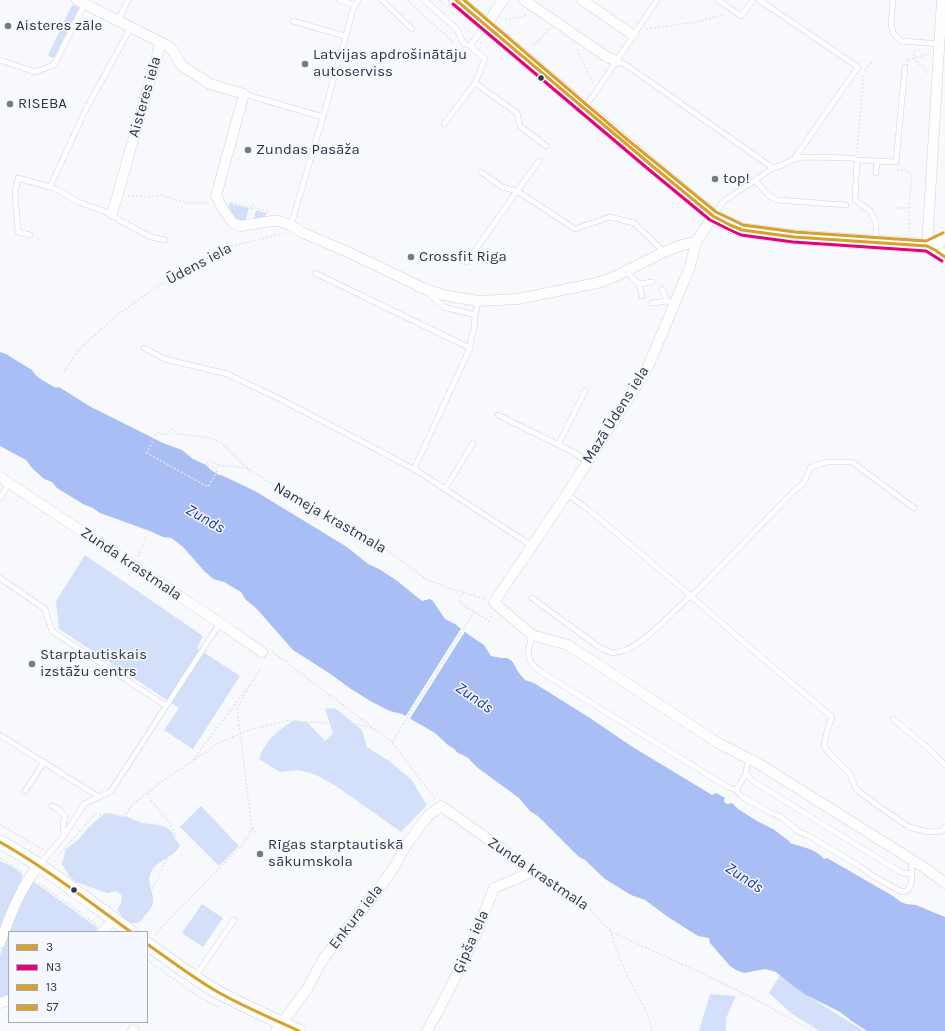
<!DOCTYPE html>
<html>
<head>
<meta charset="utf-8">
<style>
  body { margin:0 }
  #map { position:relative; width:945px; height:1031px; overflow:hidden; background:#f7f9fc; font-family:Karla,sans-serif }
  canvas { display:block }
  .legend { position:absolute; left:8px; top:931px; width:140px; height:92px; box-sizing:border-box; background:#f5f8fe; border:1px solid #a7aab2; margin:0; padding:5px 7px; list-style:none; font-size:12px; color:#313541 }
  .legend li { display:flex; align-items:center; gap:8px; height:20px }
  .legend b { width:20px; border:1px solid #a7aab2 }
</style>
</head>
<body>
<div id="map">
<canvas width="945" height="1031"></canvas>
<ul class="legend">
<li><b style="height:5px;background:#d7a12b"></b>3</li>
<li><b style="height:5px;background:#e5007d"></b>N3</li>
<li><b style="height:5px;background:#d7a12b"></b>13</li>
<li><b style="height:5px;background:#d7a12b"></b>57</li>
</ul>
</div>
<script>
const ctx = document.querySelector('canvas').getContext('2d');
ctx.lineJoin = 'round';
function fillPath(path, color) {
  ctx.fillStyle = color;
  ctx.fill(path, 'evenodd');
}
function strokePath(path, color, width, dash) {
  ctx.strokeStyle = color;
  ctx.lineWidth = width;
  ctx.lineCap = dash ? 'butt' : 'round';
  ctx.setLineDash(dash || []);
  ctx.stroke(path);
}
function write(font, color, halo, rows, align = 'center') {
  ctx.font = font + ' Karla,sans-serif';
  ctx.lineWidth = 3;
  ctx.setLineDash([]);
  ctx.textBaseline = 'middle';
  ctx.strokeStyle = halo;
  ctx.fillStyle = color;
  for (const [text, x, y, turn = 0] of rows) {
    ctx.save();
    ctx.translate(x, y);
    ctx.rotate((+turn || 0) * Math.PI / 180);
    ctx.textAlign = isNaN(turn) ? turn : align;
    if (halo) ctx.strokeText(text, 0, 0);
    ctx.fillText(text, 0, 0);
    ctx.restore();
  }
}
fillPath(new Path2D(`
  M72 5 77 6 79 8 54 58 50 57 48 55Z
  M229 203 249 208 245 222C244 222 238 221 238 221 231 218 229 209 229 203Z
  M256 210 267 213 263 219 253 221Z
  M85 555 203 636 197 648 240 676 193 749 164 730 179 708 59 629 56 601Z
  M335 708 362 730 367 747 389 761 411 779 427 805 401 832 336 786 316 775 299 770 280 772 259 759C266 739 277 732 294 720L307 722 325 741 333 733 325 709Z
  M201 806 239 846 219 866 180 827Z
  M105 813 113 814 120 817 124 816 128 817 134 820 142 823 159 825 166 827 172 832 175 839 180 845C178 848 177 851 174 853 167 859 155 863 151 872 145 884 158 897 151 908 149 911 147 913 145 915 140 924 136 924 127 922L117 910 121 903 122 896 116 891 107 893 76 882 70 877 62 864 66 849 78 840 88 828Z
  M0 861 13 867 23 875 21 882 7 913 0 932Z
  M33 881 98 928 95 932H9V995L0 998V955L17 908Z
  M202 904 223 918 203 947 182 933Z
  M780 975 803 993 864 1031H819L791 1013 769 993Z
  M710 994 736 996 726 1018V1031H699Z`), '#d4e0fa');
fillPath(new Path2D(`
  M0 352 6 354 32 370C37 379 48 383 56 388L59 387 91 407 163 443 182 450 193 459 206 465 211 470 219 475H221L255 491 347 547 368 564 379 569 396 580 422 601 430 599 433 601 445 619 455 624 469 635 484 645 491 656 501 658H507L512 661 519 673 525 680 534 683 590 718 631 746 712 795 716 793 725 798 724 800 725 803 728 804 732 803 738 809 757 821 773 829 789 841 790 843C802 847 816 849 824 859L827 858 893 896 901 902 906 904 916 905 945 917V1031H867L853 1022 840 1012 806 995 793 986 776 972 765 969 744 973 736 970 730 966 710 943 709 938 698 936 668 917 645 900 631 895 605 879 585 860 579 857 539 817 530 811 519 798 478 768 468 758 463 755 458 753 454 749 448 745 435 733 402 714 390 711 372 702 351 689 329 673 293 650 256 608 246 600 241 592 224 582 213 579 209 575 205 572 184 548 177 542 171 538 163 537 150 531 100 513 93 508 83 504 57 488 52 482 44 479 32 468 26 460 0 446Z`), '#a9bef4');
fillPath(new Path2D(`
  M462 627 466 630 409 720 406 718 405 717Z`), '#f7f9fc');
const service = new Path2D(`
  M339 0 355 5
  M382 0 412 29
  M424 0 457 29 463 43 470 46 485 59 475 83 444 124
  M718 0 741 16 753 0
  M759 0 858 67 794 159
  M893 0 891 24 893 33 901 41 940 44
  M118 21 128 0
  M293 21 345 36
  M470 46 485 26
  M0 60 35 72 54 65 85 4
  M616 61 626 65 773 168
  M475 83 517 113 520 126 546 146
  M244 94 323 117
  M584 107 593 96 657 0
  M857 160 855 200 870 211 876 222V242
  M539 161 517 191 575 229 610 217 634 223 664 252
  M876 173 877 161
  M755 180 768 195 777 200 846 205
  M50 187 86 109 131 27
  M714 215 724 201 773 168 780 166 794 159 804 157 852 158 857 160 896 162 905 67
  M291 225 323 117 353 10 358 0
  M30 235 18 232 15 191 18 178 50 187 60 191 78 202 112 214 119 220 151 237 165 240
  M467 262 517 191 502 187 481 172
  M628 270 632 278 639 284 652 282
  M315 273 470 348
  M639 284 642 296
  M662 289 667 301 674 304
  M428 293 444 307 475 315 478 301
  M652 303 667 301
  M144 348 165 359 227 374 280 399 376 449 419 472 445 489
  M498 415 575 453 587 462
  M473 443 445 489 512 533 531 545
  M558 445 585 391
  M414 469 470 348 471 338 474 330 475 315
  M567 494 589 510 690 595 748 646 832 717 827 731 824 746 832 756 850 774 856 789 877 805 909 827 929 832 942 831 945 827
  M0 498 9 483
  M0 578 45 609 52 631 166 706
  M532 598 599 647C602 648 606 651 610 652 637 658 677 604 698 590L794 491 803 484 811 467 827 462H852L914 508
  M532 635C527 653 525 660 541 672L713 778 728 787 736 790 741 796 769 812 781 817 798 831 809 836 861 867 873 876 902 892C916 891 911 870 911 859
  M893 719 928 748 945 765
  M0 735 99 797
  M746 774 754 782 897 870 903 873 911 874
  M736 790 746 774 748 758
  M25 791 44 762
  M52 806 58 809 65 816 63 825 64 836
  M39 865 64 836 84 804 111 791 220 623
  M195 977 234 920`);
const minor = new Path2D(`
  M77 0 170 47 182 66 210 84 244 94 216 196 223 209 232 222 235 224 240 226 272 221H279L291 225 303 233 348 252 423 288 443 295 478 301 518 299 597 283 614 277 664 252 682 245 696 242
  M524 0 607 57 616 61
  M582 0 633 35
  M486 26 503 0
  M112 214 117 197 161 42
  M713 216 696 242 690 267 647 369 567 494 494 602 498 606 532 635 568 645 718 743 759 764 925 868 945 883
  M927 246 942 0
  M0 477 220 623 262 652
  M103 932 113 919
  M0 943C10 916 20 888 39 865
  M0 1003 9 1000
  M133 1031H134
  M276 1031 307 989 323 959 375 894 395 866 405 847 420 826 429 815 441 806 505 851 532 872 494 888C488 903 482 919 476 934 461 967 445 999 427 1031`);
const tertiary = new Path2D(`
  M927 246 945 238
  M0 842C47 867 88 901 131 932
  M147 944C170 960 192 977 216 991 243 1006 272 1018 299 1031`);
const secondary = new Path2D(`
  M456 0 650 164 713 216 730 225 742 230 794 237 927 246 935 250 945 257`);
strokePath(service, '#d1d4dc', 6);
strokePath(minor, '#d1d4dc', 11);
strokePath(tertiary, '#d1d4dc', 14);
strokePath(secondary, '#d1d4dc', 15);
strokePath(new Path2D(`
  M408 0 421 14 455 43
  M439 0 445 5
  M505 20 528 15
  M646 29 697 22 724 14
  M534 45 549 29
  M577 49 593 84
  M915 50 913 58 928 73
  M908 60 929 54
  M865 70 872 62
  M857 153 864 73
  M897 170 908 171 912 176 909 208V234
  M128 196H135L147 197 160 195 187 203H209
  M231 202 268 211
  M897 208H909
  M251 214 254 202
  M910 224H918
  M64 372 79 349 120 313 155 288 225 248 285 233
  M248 469 234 466H220L209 460 206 464 218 470 208 487 147 453 157 432 163 434H166L169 432 171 429 178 434 209 438 222 443 248 469 293 497 367 536 428 580 446 587 484 599
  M138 557 146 536
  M463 593 460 599V603L489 621 492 615
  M272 651 292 667 392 742 435 799
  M392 742 474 612
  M193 760 251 683
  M0 825 44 850
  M252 829 237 708 260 669
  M58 856 95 814 124 816 132 805 169 776 181 769 217 744 249 730 286 721 357 724 372 728
  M0 858 22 872
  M540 877 568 891 585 903 602 923 614 933 695 970 753 998 813 1031
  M39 883 97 925
  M136 921C151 893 165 865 176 835L169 822 150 799 148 791
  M610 930C616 948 622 966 631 983 638 997 650 1014 652 1031
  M155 935 161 928 243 844 252 829 259 834
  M147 960 199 997 221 1008`), '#e4e5e6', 1.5, [2, 2]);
strokePath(service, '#fefeff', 5);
strokePath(minor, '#fefeff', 10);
strokePath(tertiary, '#fefeff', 13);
strokePath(secondary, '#fefeff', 14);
strokePath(new Path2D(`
  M456 0 650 164 713 216 730 225 742 230 794 237 927 246 935 250 945 257`), '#d7a12b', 3);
strokePath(new Path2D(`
  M453 4 647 168 710 220 728 229 741 235 793 242 926 251 942 261`), '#e5007d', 3);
strokePath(new Path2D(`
  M464 0 629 141 716 212 743 225 795 232 926 241 943 233`), '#d7a12b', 3);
strokePath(new Path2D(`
  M0 842C46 868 88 901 131 932
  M147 944C170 960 192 977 216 991 242 1006 271 1018 299 1031`), '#d7a12b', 3);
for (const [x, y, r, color] of [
  [8,26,4,"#767a82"],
  [305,64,4,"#767a82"],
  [541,78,3.5,"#313541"],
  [10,104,4,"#767a82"],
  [248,150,4,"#767a82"],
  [715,179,4,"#767a82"],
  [411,257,4,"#767a82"],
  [32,664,4,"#767a82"],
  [260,854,4,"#767a82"],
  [74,890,3.5,"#313541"]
]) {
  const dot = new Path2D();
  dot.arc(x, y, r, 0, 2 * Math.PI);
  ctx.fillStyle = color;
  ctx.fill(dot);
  strokePath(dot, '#f5f8fe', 1.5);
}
write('15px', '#313541', '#f5f8fe', [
  ["Aisteres zāle",16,26],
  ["Latvijas apdrošinātāju",313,55],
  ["autoserviss",313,72],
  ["RISEBA",18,104],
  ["Zundas Pasāža",256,150],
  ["top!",723,179],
  ["Crossfit Riga",419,257],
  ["Starptautiskais",40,655],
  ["izstāžu centrs",40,672],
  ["Rīgas starptautiskā",268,845],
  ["sākumskola",268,862]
], 'left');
write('15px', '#313541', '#f5f8fe', [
  ["Aisteres iela",145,97,-74],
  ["Ūdens iela",199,264,-28],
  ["Mazā Ūdens iela",616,415,-58],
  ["Nameja krastmala",330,518,30],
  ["Zunda krastmala",131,564,34],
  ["Zunda krastmala",538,874,34],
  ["Enkura iela",356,917,-52],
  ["Ģipša iela",471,942,-66]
]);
write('italic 16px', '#233b92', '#f5f8fe', [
  ["Zunds",205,519,30],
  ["Zunds",474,698,35],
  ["Zunds",744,878,33]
]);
</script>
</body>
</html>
